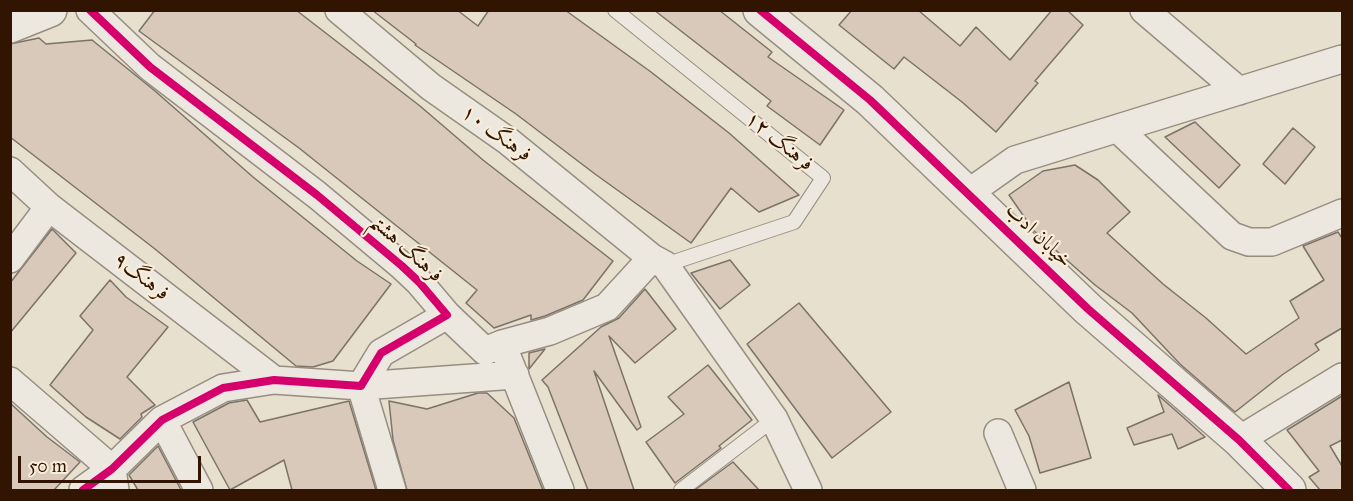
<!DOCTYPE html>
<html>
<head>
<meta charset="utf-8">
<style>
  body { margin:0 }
  #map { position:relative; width:1353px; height:501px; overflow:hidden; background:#e8e0ce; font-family:"IM FELL Great Primer",serif }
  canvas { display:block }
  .frame { position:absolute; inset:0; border:12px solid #321403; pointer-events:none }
  .scale { position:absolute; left:18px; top:456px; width:183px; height:27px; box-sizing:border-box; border:3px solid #321403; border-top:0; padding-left:8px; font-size:18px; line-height:21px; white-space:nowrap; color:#321403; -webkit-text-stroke:4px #f7edd9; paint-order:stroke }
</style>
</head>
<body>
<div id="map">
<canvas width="1353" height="501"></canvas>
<div class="frame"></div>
<div class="scale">50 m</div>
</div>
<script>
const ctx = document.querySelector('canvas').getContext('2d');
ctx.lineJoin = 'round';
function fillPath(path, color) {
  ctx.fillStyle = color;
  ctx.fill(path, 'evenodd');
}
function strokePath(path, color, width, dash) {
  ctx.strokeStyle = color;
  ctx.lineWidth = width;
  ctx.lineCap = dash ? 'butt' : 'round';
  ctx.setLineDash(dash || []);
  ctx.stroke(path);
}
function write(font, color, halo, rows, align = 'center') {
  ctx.font = font + ' "IM FELL Great Primer",Amiri,serif';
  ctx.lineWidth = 4.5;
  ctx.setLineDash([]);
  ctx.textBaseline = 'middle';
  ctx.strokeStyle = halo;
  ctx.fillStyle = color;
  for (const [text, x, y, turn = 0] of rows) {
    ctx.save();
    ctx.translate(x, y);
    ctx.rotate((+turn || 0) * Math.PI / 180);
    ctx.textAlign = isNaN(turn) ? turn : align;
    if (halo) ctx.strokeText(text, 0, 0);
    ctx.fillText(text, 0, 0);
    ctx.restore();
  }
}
const building = new Path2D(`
  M155 10H296L420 106 483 160 613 261 583 300 545 316 531 320V315L494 328 466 303 477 290 299 148 139 31Z
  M372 10H457L478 26 489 10H565L651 72 729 133 799 195 759 212 731 188 691 243 595 174 516 114 415 45 416 44Z
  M654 10H719L772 52 768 57 844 110 820 145 767 106 771 101Z
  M852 10H918L960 46 976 27 1010 60 1052 10H1067L1083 25 1035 81 1038 83 996 132 962 102 904 57 894 69 839 25Z
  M39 38 46 44 92 40 155 91 253 177 357 261 391 284 333 361 313 367 296 366 155 249 10 137V44Z
  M1195 122 1240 165 1219 188 1165 137Z
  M1293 128 1315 147 1285 184 1263 164Z
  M1075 165 1098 180 1130 212 1107 233 1163 284 1206 318 1246 354 1299 318 1290 301 1324 280 1303 246 1338 232 1342 238V328L1315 344 1319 350 1282 375 1235 412 1180 364 1132 313 1095 285 1034 231 1009 195 1043 171Z
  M52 229 76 253 10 333V283Z
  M730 260 750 285 720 309 691 273Z
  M110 280 126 297 168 327 127 377 155 405 141 414 142 417 120 439 86 417 50 385 93 330 80 316Z
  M645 289 676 329 635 363 609 336 641 427 637 430 594 371 634 490H588L548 387 542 380 601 327 619 318Z
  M799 303 891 412 832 458 747 344Z
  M545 349 529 369V353Z
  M708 365 752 420 719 446 721 448 675 483 646 442 684 414 668 397Z
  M1069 382 1091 458 1040 473 1029 436 1015 410Z
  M478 393H487L514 418 543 490H407L393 440 389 401 427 409Z
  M1158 395 1183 417 1205 437 1178 449 1172 434 1134 445 1127 428 1164 412Z
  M1342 396V440L1330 446 1342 466V490H1320L1309 477 1319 471 1287 430Z
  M247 400 260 422 349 401 376 490H292L284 460 230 490 193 422 229 403Z
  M10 403 47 437 80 462 54 490H10Z
  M158 446 181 490H138L129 475Z
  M733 462 759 490H695Z`);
fillPath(building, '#d8c9bb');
strokePath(building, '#7c7267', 1.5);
const service = new Path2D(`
  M615 10 823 178 794 222 665 265
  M681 490 774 419`);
const minor = new Path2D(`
  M339 10 431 87 508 141 652 258 607 307 550 331 502 344 485 351 447 315
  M1144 10 1239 91
  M1118 129 1232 236 1249 242H1272L1342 213
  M10 171 49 207 274 380
  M967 194 1015 160 1342 59
  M652 258 665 265 774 419 808 490
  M10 259 49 207
  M508 359 560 490
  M10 381 112 469 115 490
  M162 420 199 490
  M998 433 1022 490
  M1239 440 1342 377
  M83 490 112 469 162 420 223 388 274 380 361 386 381 353 447 315 419 282 402 266 317 195 150 67 90 10
  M392 490 361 386 515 375`);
const tertiary = new Path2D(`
  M760 10 870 100 1088 309 1239 440 1289 490
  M10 26 50 10`);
strokePath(service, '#968e81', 16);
strokePath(minor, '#968e81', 30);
strokePath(tertiary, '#968e81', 36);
strokePath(service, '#ece8e0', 14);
strokePath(minor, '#ece8e0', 27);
strokePath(tertiary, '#ece8e0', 33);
strokePath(new Path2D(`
  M760 10 870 100 1088 309 1239 440 1289 490
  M83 490 112 469 162 420 223 388 274 380 361 386 381 353 447 315 419 282 402 266 317 195 150 67 90 10`), '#d6006c', 8);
write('21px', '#321403', '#f7edd9', [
  ["فرهنگ ۱۰",496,134,36],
  ["فرهنگ ۱۲",779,142,39],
  ["خیابان ادب",1038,236,44],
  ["فرهنگ هشتم",406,249,42],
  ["فرهنگ۹",141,277,38]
]);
</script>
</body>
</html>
